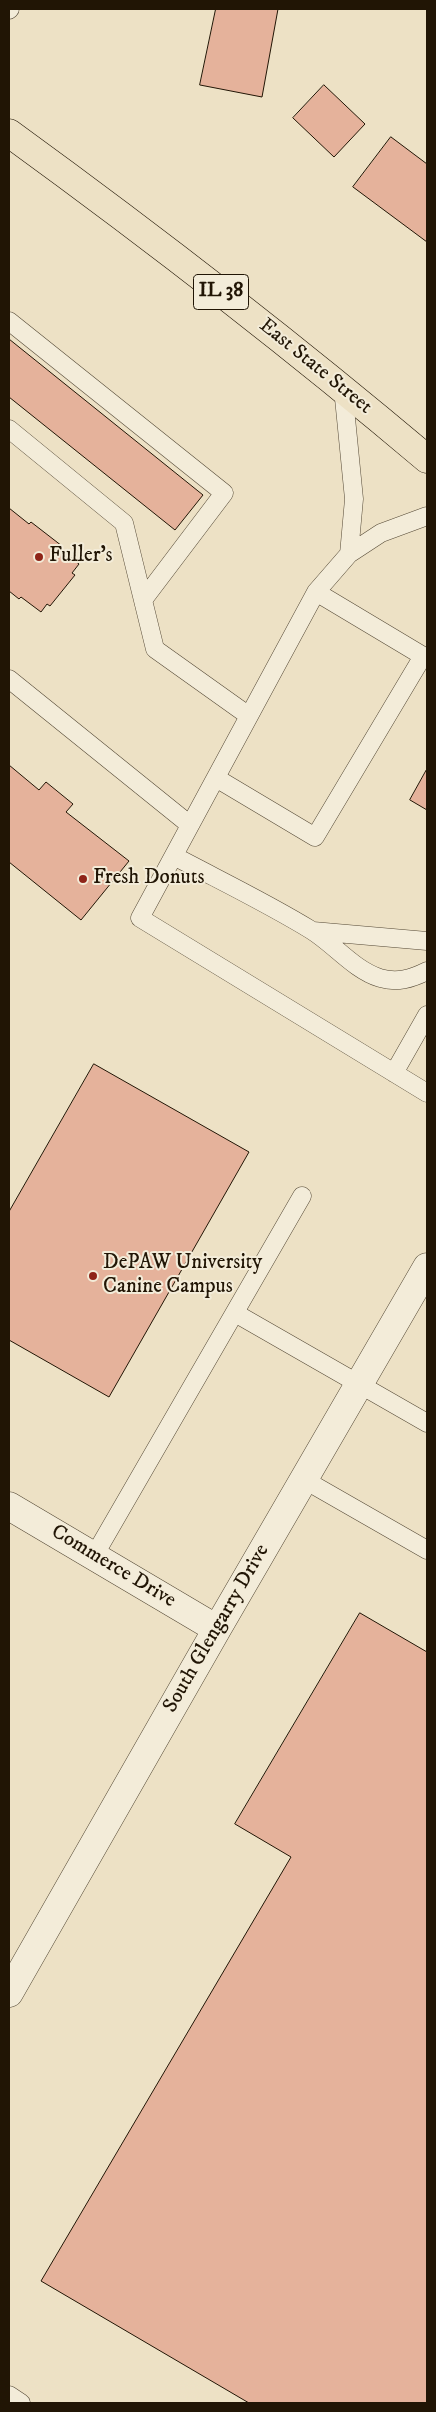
<!DOCTYPE html>
<html>
<head>
<meta charset="utf-8">
<style>
  body { margin:0 }
  #map { position:relative; width:436px; height:2412px; overflow:hidden; background:#ede1c5; font-family:"IM FELL DW Pica",serif }
  canvas { display:block }
  .frame { position:absolute; inset:0; border:10px solid #211505; pointer-events:none }
</style>
</head>
<body>
<div id="map">
<canvas width="436" height="2412"></canvas>
<div class="frame"></div>
</div>
<script>
const ctx = document.querySelector('canvas').getContext('2d');
ctx.lineJoin = 'round';
function fillPath(path, color) {
  ctx.fillStyle = color;
  ctx.fill(path, 'evenodd');
}
function strokePath(path, color, width, dash) {
  ctx.strokeStyle = color;
  ctx.lineWidth = width;
  ctx.lineCap = dash ? 'butt' : 'round';
  ctx.setLineDash(dash || []);
  ctx.stroke(path);
}
function write(font, color, halo, rows, align = 'center') {
  ctx.font = font + ' "IM FELL DW Pica",serif';
  ctx.lineWidth = 4;
  ctx.setLineDash([]);
  ctx.textBaseline = 'middle';
  ctx.strokeStyle = halo;
  ctx.fillStyle = color;
  for (const [text, x, y, turn = 0] of rows) {
    ctx.save();
    ctx.translate(x, y);
    ctx.rotate((+turn || 0) * Math.PI / 180);
    ctx.textAlign = isNaN(turn) ? turn : align;
    if (halo) ctx.strokeText(text, 0, 0);
    ctx.fillText(text, 0, 0);
    ctx.restore();
  }
}
const building = new Path2D(`
  M216 9H278L262 97 200 85Z
  M324 85 365 124 334 157 293 118Z
  M391 137 427 164V242L353 187Z
  M9 339 203 495 175 530 9 397Z
  M9 508 29 524 31 522 62 546 60 549 79 564 72 573 75 575 50 606 47 604 41 612 21 597 19 599 9 591Z
  M9 765 39 790 46 782 73 804 66 812 129 861 81 920 9 862Z
  M427 769V810L410 800Z
  M94 1064 249 1152 109 1397 9 1340V1212Z
  M360 1613 427 1652V2403H249L41 2281 291 1857 235 1824Z`);
fillPath(building, '#e5b29b');
strokePath(building, '#211505', 1);
const lane = new Path2D(`
  M9 10 10 9
  M9 321 224 493 143 600
  M343 388 354 499 349 554
  M9 429 124 523 155 649 249 716
  M427 516 381 533 349 554 316 592 140 918 427 1093
  M9 679 190 825
  M216 778 315 837 423 656 316 592
  M174 856C219 880 267 903 311 930 334 944 354 970 380 978 397 983 411 979 427 971
  M313 931 427 941
  M394 1073 427 1015
  M235 1313 427 1423
  M303 1479 427 1550
  M94 1556 302 1196
  M9 2395 21 2403`);
const street = new Path2D(`
  M9 1506 217 1629
  M9 1993 217 1629 427 1267`);
const primary = new Path2D(`
  M9 133C152 237 292 345 427 459`);
strokePath(lane, '#544835', 19);
strokePath(street, '#544835', 29);
strokePath(primary, '#211505', 29);
strokePath(lane, '#f3ecd9', 18);
strokePath(street, '#f3ecd9', 28);
strokePath(primary, '#ede1c5', 28);
for (const [x, y, r, color] of [
  [39,557,5,"#8f2418"],
  [83,879,5,"#8f2418"],
  [93,1276,5,"#8f2418"]
]) {
  const dot = new Path2D();
  dot.arc(x, y, r, 0, 2 * Math.PI);
  ctx.fillStyle = color;
  ctx.fill(dot);
  strokePath(dot, '#f3ecd9', 2);
}
for (const [x, y, w] of [
  [221,292,55]
]) {
  const box = new Path2D();
  box.roundRect(x - w / 2, y - 17.5, w, 35, 4);
  ctx.fillStyle = '#f3ecd9';
  ctx.fill(box);
  strokePath(box, '#211505', 1);
}
write('bold 20px', '#211505', null, [
  ["IL 38",221,292]
]);
write('21px', '#211505', '#f3ecd9', [
  ["East State Street",315,367,39],
  ["Commerce Drive",113,1567,31],
  ["South Glengarry Drive",217,1629,-60]
]);
write('21px', '#211505', '#f3ecd9', [
  ["Fuller's",49,557],
  ["Fresh Donuts",93,879],
  ["DePAW University",103,1264],
  ["Canine Campus",103,1288]
], 'left');
</script>
</body>
</html>
